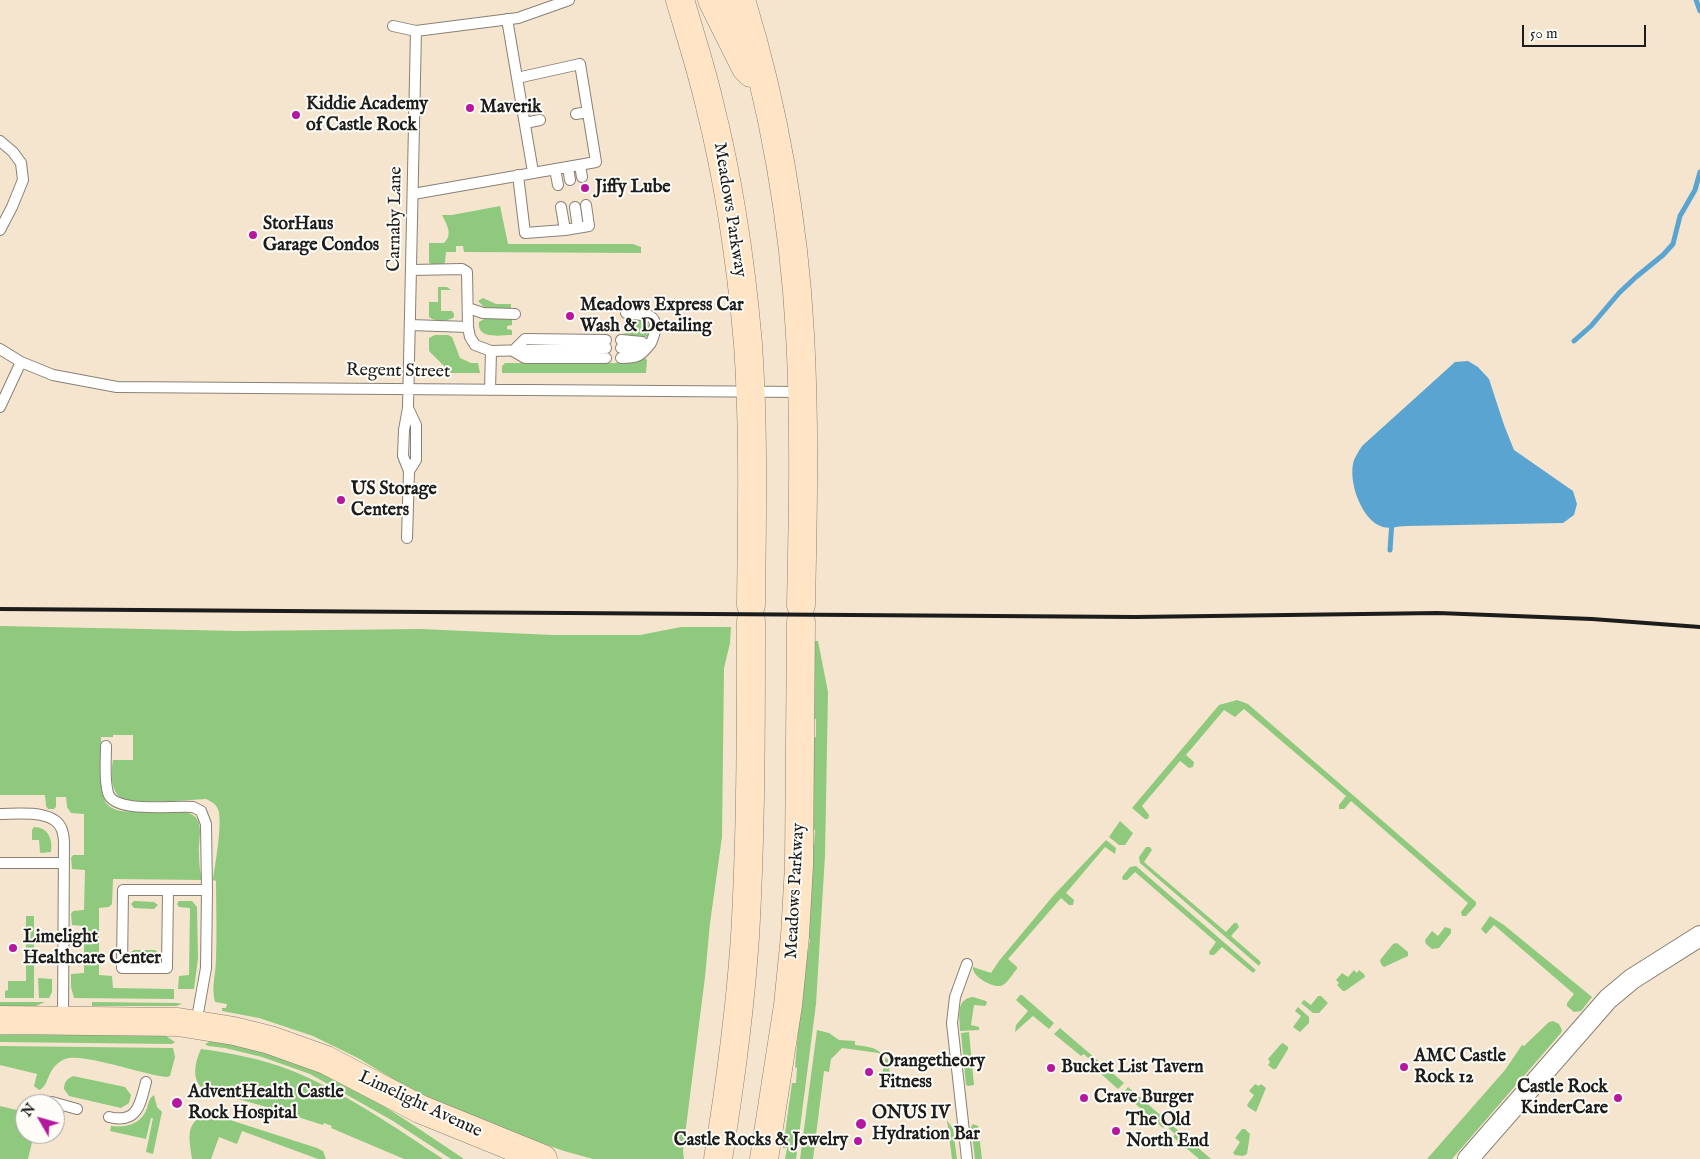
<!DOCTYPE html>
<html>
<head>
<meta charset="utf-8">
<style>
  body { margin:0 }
  #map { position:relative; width:1700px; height:1159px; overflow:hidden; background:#f6e5ce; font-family:"IM FELL English",serif }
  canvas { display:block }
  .north { position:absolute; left:15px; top:1094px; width:50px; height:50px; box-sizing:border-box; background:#fdfcf7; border:1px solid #a3a29f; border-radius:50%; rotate:308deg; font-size:14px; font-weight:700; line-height:20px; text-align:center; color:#1c1c1c }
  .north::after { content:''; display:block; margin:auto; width:18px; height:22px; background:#b5179e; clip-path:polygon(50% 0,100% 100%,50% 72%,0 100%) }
  .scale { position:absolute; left:1522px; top:25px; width:124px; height:22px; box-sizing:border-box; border:2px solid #1c1c1c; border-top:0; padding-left:6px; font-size:15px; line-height:18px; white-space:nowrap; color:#1c1c1c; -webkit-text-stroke:4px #fdfcf7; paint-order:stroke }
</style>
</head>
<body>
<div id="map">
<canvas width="1700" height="1159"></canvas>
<div class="north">N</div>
<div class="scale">50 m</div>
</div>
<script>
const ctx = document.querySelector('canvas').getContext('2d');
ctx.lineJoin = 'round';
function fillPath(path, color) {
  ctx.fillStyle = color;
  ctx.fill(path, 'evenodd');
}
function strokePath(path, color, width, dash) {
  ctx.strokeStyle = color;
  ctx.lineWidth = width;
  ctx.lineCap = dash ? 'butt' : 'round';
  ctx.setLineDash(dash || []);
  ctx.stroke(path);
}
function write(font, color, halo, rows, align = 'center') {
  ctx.font = font + ' "IM FELL English",serif';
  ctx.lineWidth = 4;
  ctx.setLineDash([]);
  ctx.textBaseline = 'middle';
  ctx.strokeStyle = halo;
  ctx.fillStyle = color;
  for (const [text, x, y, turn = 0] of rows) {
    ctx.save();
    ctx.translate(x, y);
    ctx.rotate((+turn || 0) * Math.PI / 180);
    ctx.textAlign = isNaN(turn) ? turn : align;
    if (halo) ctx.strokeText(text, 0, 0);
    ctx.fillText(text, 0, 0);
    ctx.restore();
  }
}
fillPath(new Path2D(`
  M500 206 508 244H633L641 247V253L464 252 463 246H456V252H446L445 262 444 264 435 265 429 263V243H444C453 234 447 225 442 215H452Z
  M438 287H447L451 290H441V311H452L454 314V317C447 322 436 322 429 317V302H438Z
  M483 298 496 304H511V309L485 308 478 301Z
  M512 318V325L507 326V329L512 330V335C500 335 477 340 479 322L486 318Z
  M626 319H641L647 321 650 328 648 336 640 339 621 335 626 333Z
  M435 335H448L452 337 460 358 471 363H478L480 373H451L429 351V338Z
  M645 358 647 360 646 373H502V366L505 363H631Z
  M0 626 239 631 421 629 553 635H640L681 627H731L730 643 724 668 722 837 710 923 705 977 683 1151 684 1159H593L564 1151 513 1133 413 1091 358 1058 313 1036 259 1018 222 1011V1008H226L227 1004 215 1002C211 988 216 973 216 959 217 933 216 907 216 881L213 880C215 865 223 822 218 809 215 803 212 802 206 799 191 800 132 805 120 797 110 790 111 770 113 760H133V735H113V737H101C101 755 98 782 104 799 114 827 184 798 197 819 203 828 198 843 199 853 199 863 200 871 202 880L113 879 112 904 109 907 99 908V975L112 976 113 988 174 989V999L74 998 71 987V974L84 973V926L72 925 71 914 73 911 84 910 85 870 72 869 71 858 73 855H84V814L71 813 67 807 66 797H56V807L54 809H48L46 806 45 795H0Z
  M814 641H818L828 692 825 855 816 1004 796 1159H785L787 1148H783L792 1083H796L797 1068 795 1067 805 952H808L810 939 807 938 811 844H814L815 830 811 829 813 738 816 737V719L812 718Z
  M1237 700 1248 704 1476 902V905L1466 916H1462L1461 912 1468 903 1351 801 1344 809H1339V805L1346 796 1244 709 1235 717 1224 710 1186 755 1194 762 1193 767 1189 768 1180 761 1142 806 1149 815 1148 819H1145L1132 808 1219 705Z
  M1120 821 1133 833 1125 845H1119L1109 837Z
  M34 827C48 827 53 839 51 852L41 853 40 852 39 840H32V830Z
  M1106 840 1116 848 1115 854 1105 847 1066 893 1074 900 1073 905H1069L1061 898 1008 959 1017 967V969C1013 973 1006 986 1000 986 992 987 972 977 973 967L991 973 999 961 1053 896Z
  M1146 847H1150L1152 850 1144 862 1226 932 1234 923H1237L1239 927 1231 936 1261 962 1259 966 1140 863 1139 857Z
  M1136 866 1256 970 1253 973 1222 947 1214 955H1210L1209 952 1216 942 1135 872 1127 880H1123L1122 877 1130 867Z
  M134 901 154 902 158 905 154 909 134 908 131 904Z
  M179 901H192L197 907 198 958 194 989H178L179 976 189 975 190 908 179 907 177 904Z
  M26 916H34V998H5V991L8 990V981H26Z
  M1490 916 1504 925 1592 997 1581 1011 1574 1012 1567 1006V1003L1574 994 1494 925 1486 934 1481 929Z
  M1445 927 1451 929V933L1439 948 1432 949 1426 944 1425 940 1432 931 1438 936Z
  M1397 943 1408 952V956L1384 967 1381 964 1380 960 1393 944Z
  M134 950H154L157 951V955L155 957 132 956 131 952Z
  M1354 970 1357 973 1359 970 1364 974 1365 977 1345 991H1343L1337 985 1339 983 1336 980 1342 973 1348 977Z
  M38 978 52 979V992L49 998H39Z
  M1020 995H1022L1054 1023 1049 1029 1033 1016 1015 1032 1016 1025 1028 1011 1016 1000Z
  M1318 996H1321L1328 1003 1319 1013H1313L1301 1003 1304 1000 1311 1005Z
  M973 997 986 1001 987 1003 985 1006 974 1005 971 1025 979 1027V1030L960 1031C960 1017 955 999 973 997Z
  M0 1002H45L36 1006H0Z
  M92 1002 177 1003 182 1004 176 1006H92Z
  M1298 1007 1309 1017V1023L1300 1032 1293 1027 1301 1016 1295 1011Z
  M1553 1021 1559 1024 1562 1030 1561 1033 1452 1159H1427L1505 1070 1522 1045 1524 1046 1549 1022Z
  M1060 1028 1124 1083 1118 1089 1091 1065 1093 1063 1084 1054 1081 1056 1054 1034Z
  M817 1030 829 1033 839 1040 855 1041V1045C864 1046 875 1047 881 1053L879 1056V1053L842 1048 831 1059 829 1072 824 1071 813 1159H800Z
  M969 1032 974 1085 968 1086 966 1085 961 1033Z
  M0 1035H162L166 1036 175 1042 172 1044 0 1042Z
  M213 1040C229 1043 246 1045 262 1049 336 1070 401 1117 464 1159H451L393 1121 310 1074 262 1057 225 1048 208 1046 205 1044Z
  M1283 1043 1288 1047V1049L1276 1069H1273L1268 1065 1270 1062 1268 1059 1281 1044Z
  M0 1046 173 1048 175 1057 170 1076 167 1077C144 1075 82 1052 65 1059 45 1068 51 1085 39 1090L34 1086 37 1074 0 1065Z
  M201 1049C231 1053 262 1059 290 1070 343 1091 396 1128 443 1159H404L331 1128 332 1126 324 1123 323 1125 263 1106 203 1089C191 1079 195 1062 201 1049Z
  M885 1058 888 1059 890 1075H895V1081L894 1082 893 1087 881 1082Z
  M73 1076 125 1087 131 1095 129 1103 121 1108 69 1096 64 1089C64 1082 67 1079 73 1076Z
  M1255 1084 1259 1086 1261 1084 1266 1088 1256 1112 1248 1107 1247 1105 1254 1095 1249 1091Z
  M1128 1087 1211 1159H1199L1173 1137 1175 1134 1165 1125 1163 1128 1123 1093Z
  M154 1095 157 1107 162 1112 153 1154 146 1152 153 1118H151L146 1139 110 1131 111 1126C126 1128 142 1124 147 1108 149 1102 149 1098 154 1095Z
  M0 1106 25 1112V1134H34L28 1159H0Z
  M204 1116 227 1119 317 1148 323 1151 326 1159H318L242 1131 237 1144 219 1137 211 1159H192C190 1142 184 1123 204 1116Z
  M947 1120 953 1129 957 1159H952Z
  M973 1124 978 1126 982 1159H975L971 1127Z
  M1242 1129H1245L1250 1134 1247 1154 1243 1156 1235 1155 1233 1153 1240 1142 1235 1138Z`), '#8ec97d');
fillPath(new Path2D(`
  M1468 361 1478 367 1489 379 1504 425 1514 450 1573 491 1577 504 1574 515 1563 523 1407 526C1400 526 1390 529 1383 527 1362 521 1349 484 1353 464 1354 458 1359 451 1362 446L1455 362Z`), '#5aa4d1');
strokePath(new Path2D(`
  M1696 0 1700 11
  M1574 341 1591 326 1619 293 1636 277 1663 255 1673 244 1680 216 1695 190 1700 172
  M1390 550 1392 521`), '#5aa4d1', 5);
const lane = new Path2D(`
  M507 19 533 172
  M393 26 416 31 518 18 569 0
  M576 114 588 112
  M525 123 540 120
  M0 141 13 152 21 163 23 180 12 207 0 230
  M580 165 582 177
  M568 167 570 180
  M555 169 558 185
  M518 175 525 233 565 230 589 226 586 205
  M413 194 596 162 580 64 517 78
  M561 207 565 230
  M575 207 578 228
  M412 270 462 269 467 272 468 327
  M468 308 483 313 515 314
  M410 325 468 327 470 337 475 345 491 351 490 390
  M621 340 642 342
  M621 348H635L651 343C655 334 659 322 650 316L626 313
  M0 349 21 362 53 375 117 387 801 392
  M491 351 606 348
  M513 351 525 339 606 340
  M513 351 525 358H606
  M621 358C638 358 641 356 651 343
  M0 407 21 362
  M408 408 416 425V460L409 471
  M407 538 409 471 403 456 404 430 408 408 416 31
  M106 746C106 761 104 779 108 793 114 814 175 805 193 807L201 811 206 824 207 890
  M0 814C18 814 55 809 62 830 63 833 64 838 64 842L63 1019
  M0 863H64
  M168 890 167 968H122L123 890H207L206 968 196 1024
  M967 964 955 997 952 1023 967 1159
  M52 1102 77 1109
  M109 1117C138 1124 140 1104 146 1082`);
const street = new Path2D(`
  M1468 1159 1608 999 1632 979 1700 936`);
const secondary = new Path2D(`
  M680 0C690 34 701 68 709 102 729 181 741 263 748 344 754 431 752 518 751 605
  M712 0 746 68 751 73
  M741 0C774 106 794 223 800 334 805 424 803 515 801 605
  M0 1020 178 1022 234 1031 270 1040 326 1060 420 1109 543 1159
  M718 1159C730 1085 740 1011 745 937 751 832 751 727 751 621
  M764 1159 788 1005 795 936 799 865 801 622`);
strokePath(lane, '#898075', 12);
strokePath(street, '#898075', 22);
strokePath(secondary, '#898075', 29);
strokePath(lane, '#fff', 10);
strokePath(street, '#fff', 20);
strokePath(secondary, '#ffe4c6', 28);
strokePath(new Path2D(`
  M0 609 1136 617 1438 613 1592 619 1700 627`), '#1c1c1c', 4);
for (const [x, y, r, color] of [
  [470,108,5,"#b5179e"],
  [296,115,5,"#b5179e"],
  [585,188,5,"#b5179e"],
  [253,235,5,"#b5179e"],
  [570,316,5,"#b5179e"],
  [341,500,5,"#b5179e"],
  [13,948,5,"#b5179e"],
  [1404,1067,5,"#b5179e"],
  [1051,1068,5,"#b5179e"],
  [869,1072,5,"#b5179e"],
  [1084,1098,5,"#b5179e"],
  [1618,1098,5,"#b5179e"],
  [177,1103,6,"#b5179e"],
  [861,1124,6,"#b5179e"],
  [1116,1131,5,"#b5179e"],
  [858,1141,5,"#b5179e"]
]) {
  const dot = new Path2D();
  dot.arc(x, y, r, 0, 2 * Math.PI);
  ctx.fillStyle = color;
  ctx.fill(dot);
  strokePath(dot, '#fdfcf7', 2);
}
write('bold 18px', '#1c1c1c', '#fdfcf7', [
  ["Kiddie Academy",306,105],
  ["of Castle Rock",306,126],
  ["Maverik",480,108],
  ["Jiffy Lube",595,188],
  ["StorHaus",263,225],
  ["Garage Condos",263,246],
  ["Meadows Express Car",580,306],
  ["Wash & Detailing",580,327],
  ["US Storage",351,490],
  ["Centers",351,511],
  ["Limelight",23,938],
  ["Healthcare Center",23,959],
  ["AMC Castle",1414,1057],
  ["Rock 12",1414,1078],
  ["Orangetheory",879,1062],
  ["Fitness",879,1083],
  ["Bucket List Tavern",1061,1068],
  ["Castle Rock",1608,1088,"right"],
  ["KinderCare",1608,1109,"right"],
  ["AdventHealth Castle",188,1093],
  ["Rock Hospital",188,1114],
  ["Crave Burger",1094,1098],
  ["ONUS IV",872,1114],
  ["Hydration Bar",872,1135],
  ["The Old",1126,1121],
  ["North End",1126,1142],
  ["Castle Rocks & Jewelry",848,1141,"right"]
], 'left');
write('18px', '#1c1c1c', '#fdfcf7', [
  ["Meadows Parkway",729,210,81],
  ["Carnaby Lane",396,219,-89],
  ["Regent Street",398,372,1],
  ["Meadows Parkway",796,891,-87],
  ["Limelight Avenue",420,1105,25]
]);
</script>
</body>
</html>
